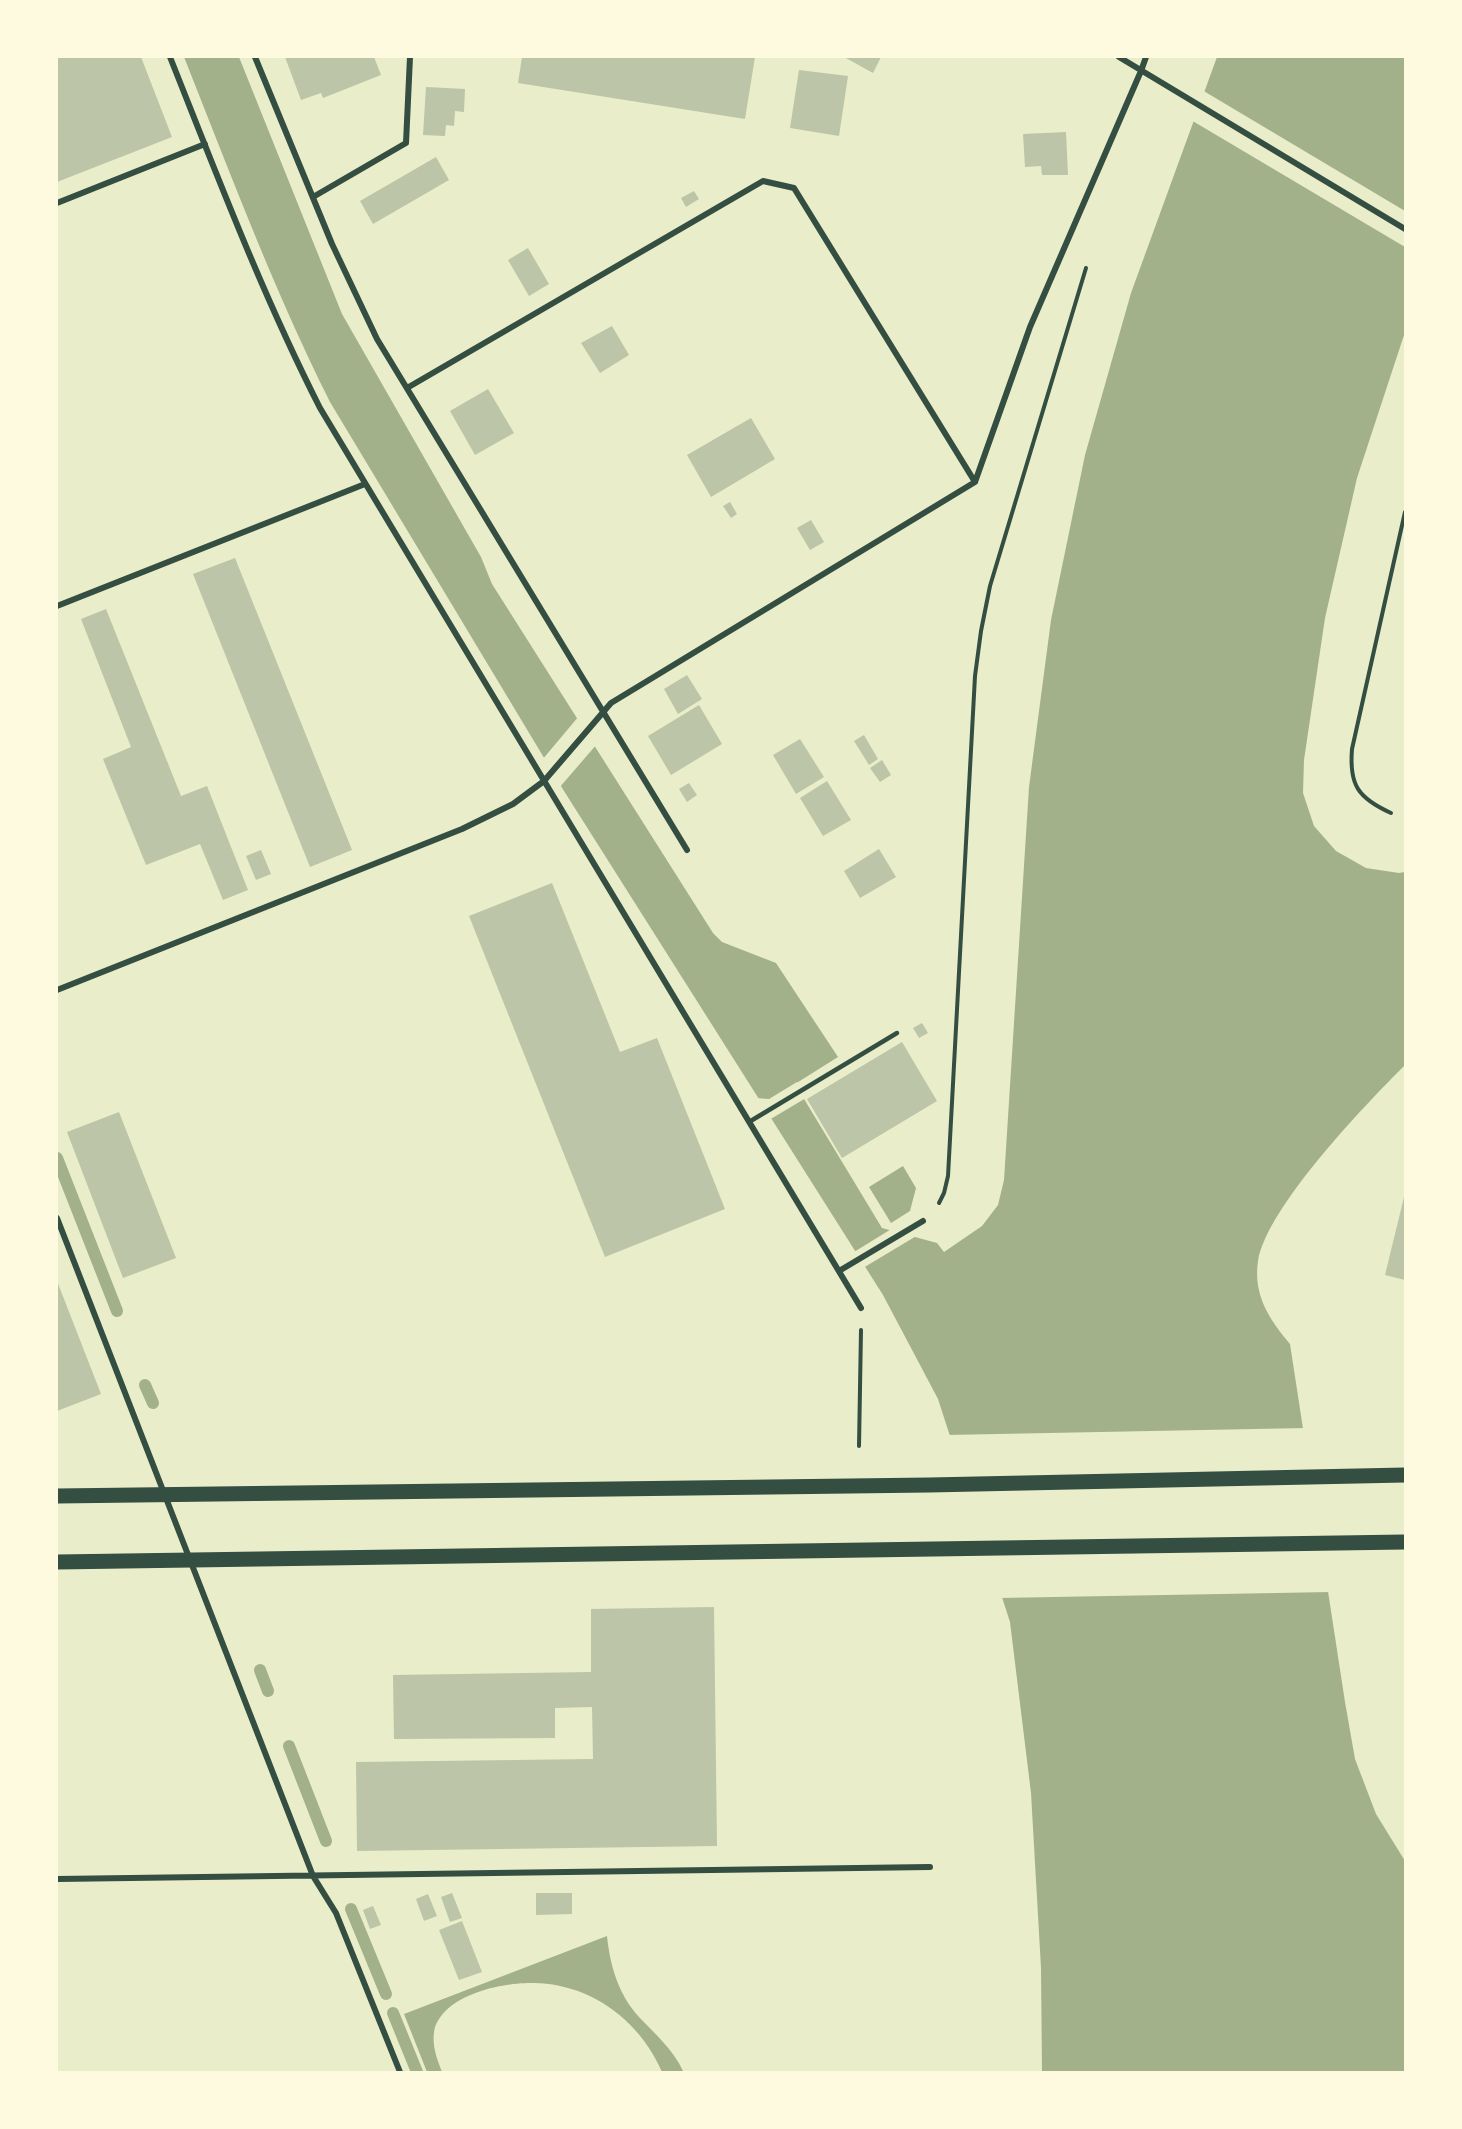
<!DOCTYPE html>
<html>
<head>
<meta charset="utf-8">
<style>
  body { margin:0 }
  #map { position:relative; width:1462px; height:2129px; overflow:hidden; background:#e9edc9; font-family:"Titillium Web",sans-serif }
  canvas { display:block }
  .frame { position:absolute; inset:0; border:58px solid #fefae0; pointer-events:none }
</style>
</head>
<body>
<div id="map">
<canvas width="1462" height="2129"></canvas>
<div class="frame"></div>
</div>
<script>
const ctx = document.querySelector('canvas').getContext('2d');
ctx.lineJoin = 'round';
function fillPath(path, color) {
  ctx.fillStyle = color;
  ctx.fill(path, 'evenodd');
}
function strokePath(path, color, width, dash) {
  ctx.strokeStyle = color;
  ctx.lineWidth = width;
  ctx.lineCap = dash ? 'butt' : 'round';
  ctx.setLineDash(dash || []);
  ctx.stroke(path);
}
fillPath(new Path2D(`
  M184 57H239L342 314 481 557 492 584 713 933 722 942 776 963 838 1057 795 1084 882 1228 937 1243 944 1252 982 1226 998 1205 1004 1180 1029 787 1051 620 1085 455 1131 293 1217 57H1405V332L1357 478 1325 618 1304 760 1303 793 1314 826 1336 851 1366 868 1399 873 1405 872V1065C1365 1105 1267 1207 1258 1261 1253 1295 1269 1319 1290 1344L1345 1702 1355 1759 1376 1814 1405 1861V2072H1042L1041 1968 1031 1793 1010 1622 938 1399 883 1295 564 791 330 402C274 290 230 173 184 57Z
  M903 1166 916 1188 910 1211 891 1223 869 1187Z
  M607 1936C610 1965 618 1994 639 2017 655 2034 673 2049 683 2071L662 2072C647 2037 619 2008 583 1993 568 1987 550 1983 534 1983 502 1982 441 1995 434 2032 432 2046 437 2059 442 2072H427L404 2014Z`), '#a3b18a');
fillPath(new Path2D(`
  M1202 90 1405 211V247L1191 120Z
  M579 716 597 744 559 788 542 760Z
  M797 1082 806 1098 769 1120 755 1098 769 1099Z
  M893 1228 918 1235 863 1268 854 1252Z
  M1306 1428 1331 1592 999 1598 946 1435Z`), '#e9edc9');
strokePath(new Path2D(`
  M57 1158 117 1311
  M145 1385 153 1403
  M260 1670 268 1691
  M289 1746 326 1841
  M351 1909 386 1994
  M393 2013 417 2072`), '#a3b18a', 12);
fillPath(new Path2D(`
  M57 57H141L172 137 57 182Z
  M285 57H374L381 75 323 98 321 93 301 100Z
  M522 57H755L745 119 518 83Z
  M844 57H881L873 73Z
  M799 70 848 76 839 136 790 128Z
  M426 87 465 89 464 112 455 111 454 126 446 125 445 136 423 135Z
  M1066 132 1068 175H1042L1041 166 1025 167 1023 134Z
  M436 157 449 180 373 224 360 201Z
  M694 191 699 199 686 207 681 198Z
  M528 248 549 284 529 296 508 260Z
  M612 326 629 355 600 373 581 343Z
  M488 389 514 433 475 455 450 411Z
  M751 418 775 459 711 497 687 455Z
  M730 502 737 514 731 518 723 506Z
  M811 520 824 542 810 550 797 528Z
  M235 558 352 850 310 867 193 574Z
  M106 609 181 796 207 786 248 890 223 900 200 844 146 865 103 759 131 747 81 619Z
  M687 675 702 699 678 714 664 689Z
  M699 705 722 744 671 775 648 736Z
  M864 735 878 759 869 765 854 741Z
  M800 739 824 777 796 794 773 755Z
  M882 760 891 775 880 782 870 768Z
  M827 781 851 820 823 836 800 798Z
  M689 783 697 795 687 802 679 789Z
  M879 849 896 877 860 898 844 871Z
  M261 850 271 874 256 880 246 856Z
  M552 883 620 1052 657 1038 725 1209 605 1257 469 916Z
  M922 1023 928 1033 919 1038 913 1028Z
  M902 1042 937 1101 842 1158 807 1099Z
  M119 1112 176 1258 123 1278 67 1132Z
  M1404 1197H1405V1280L1385 1275Z
  M57 1281 101 1394 57 1411Z
  M714 1607 717 1846 357 1851 356 1762 593 1759 592 1707 555 1708V1738L394 1739 393 1675 591 1672V1609Z
  M452 1893 462 1918 450 1922 441 1897Z
  M536 1893H572V1914L536 1915Z
  M428 1894 437 1916 424 1921 416 1899Z
  M373 1906 381 1925 370 1929 363 1910Z
  M462 1921 482 1972 459 1980 439 1930Z`), '#bcc5a7');
strokePath(new Path2D(`
  M1391 813C1358 798 1349 785 1352 749L1405 512
  M939 1203 944 1193 948 1176 975 676 981 631 990 586 1086 268
  M859 1446 861 1330`), '#344e41', 4);
strokePath(new Path2D(`
  M749 1122 897 1033`), '#344e41', 4.5);
strokePath(new Path2D(`
  M170 57C217 175 262 294 320 408L861 1308
  M255 57 332 244 377 339 687 850
  M1119 57 1405 229
  M313 197 406 143 410 57
  M57 203 205 144
  M407 388 763 181 794 188 975 482
  M57 606 365 484
  M57 990 462 829 513 804 544 781 611 703 975 482 1030 327 1141 71 1146 57
  M57 1218 313 1876 336 1913 400 2072
  M839 1271 923 1221
  M57 1879 930 1867`), '#344e41', 6);
strokePath(new Path2D(`
  M57 1496 929 1485 1405 1475
  M57 1562 1405 1542`), '#344e41', 15);
</script>
</body>
</html>
